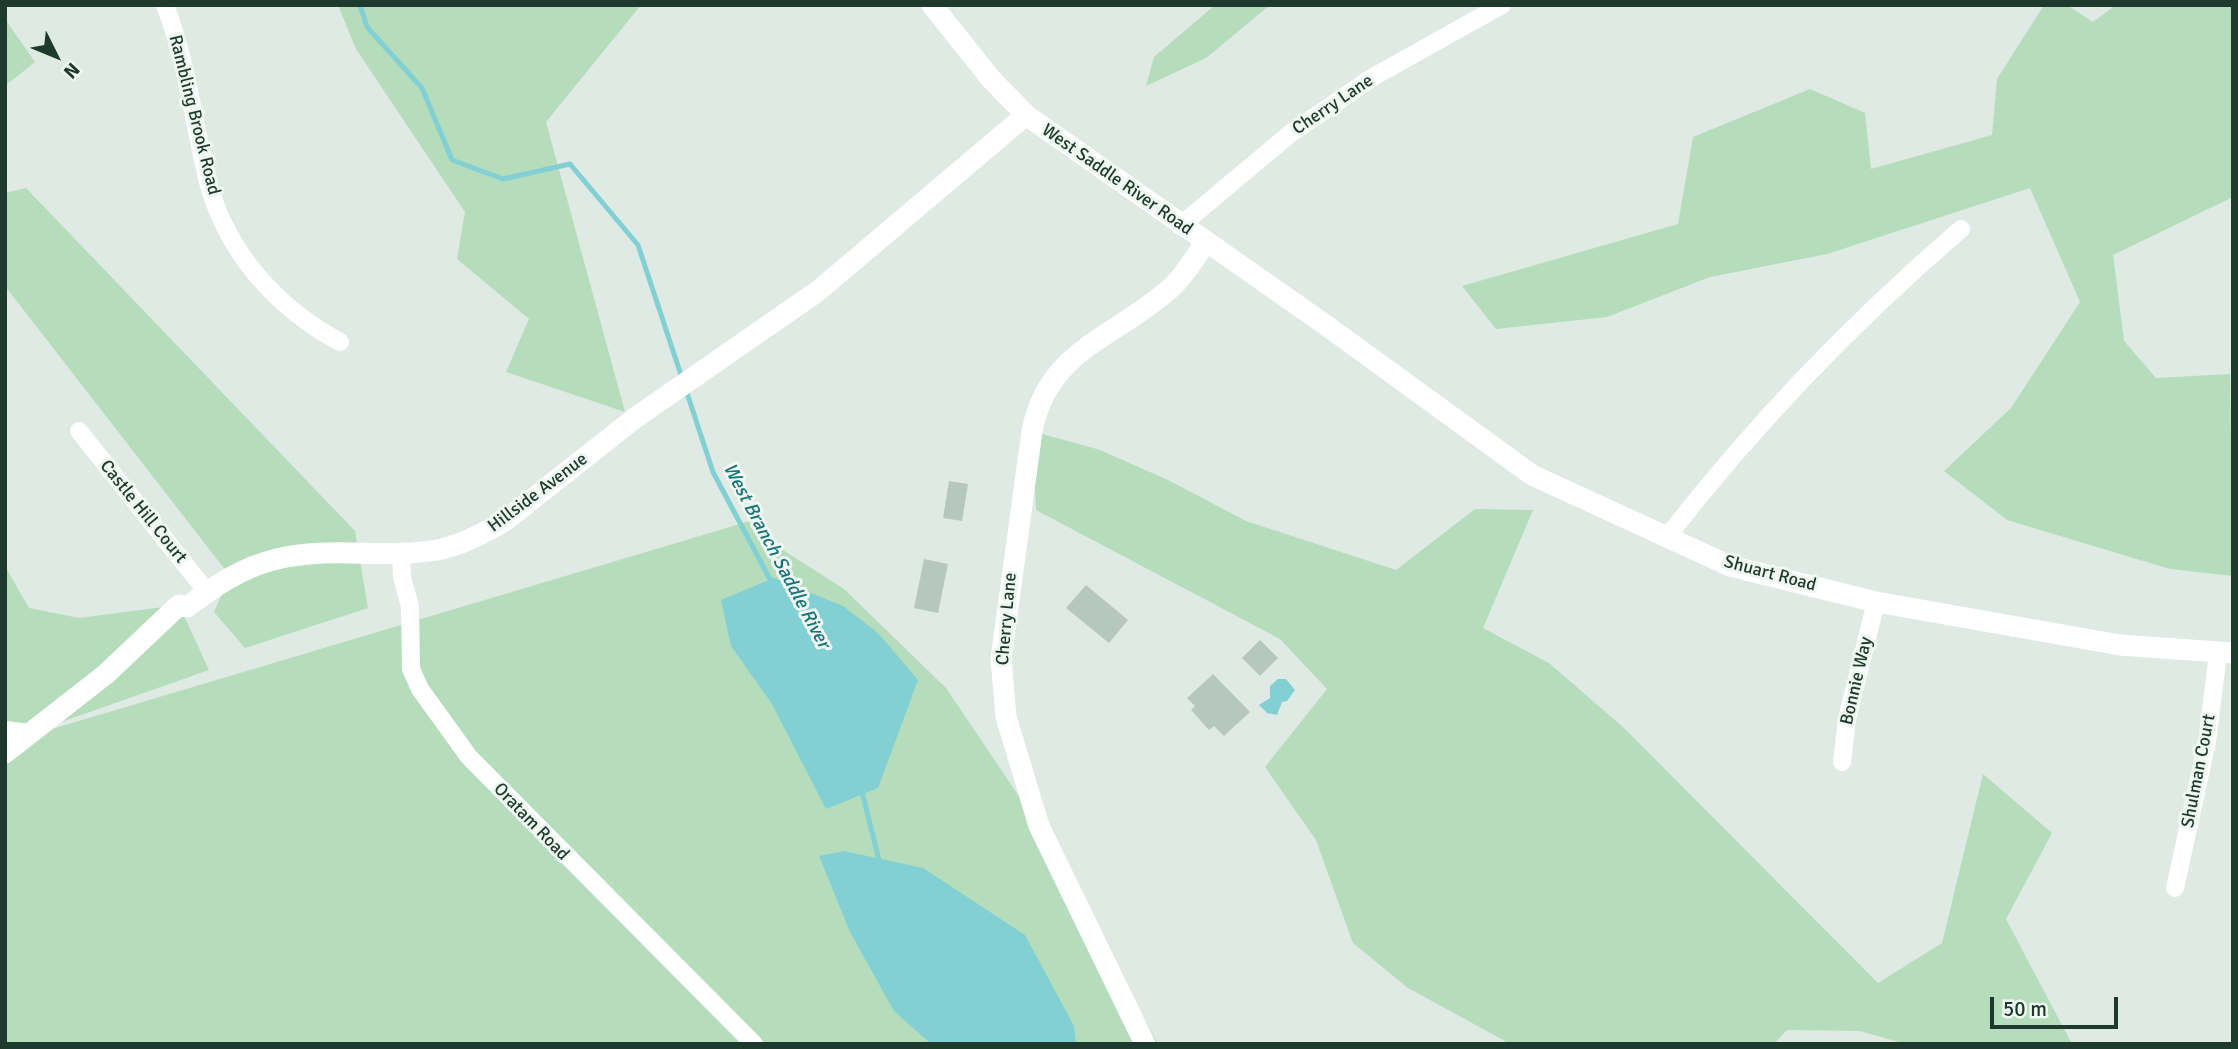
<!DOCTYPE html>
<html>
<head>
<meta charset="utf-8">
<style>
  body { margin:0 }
  #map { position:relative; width:2238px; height:1049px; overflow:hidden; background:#deeae3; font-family:Signika,sans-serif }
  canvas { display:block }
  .frame { position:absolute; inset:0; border:7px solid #1e3a2f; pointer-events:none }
  .north { position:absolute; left:21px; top:21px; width:70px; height:70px; -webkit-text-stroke:5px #eef7f1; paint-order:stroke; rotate:133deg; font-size:19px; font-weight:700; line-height:28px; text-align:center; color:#1e3a2f }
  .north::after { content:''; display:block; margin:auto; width:24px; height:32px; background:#1e3a2f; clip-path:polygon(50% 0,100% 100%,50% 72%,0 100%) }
  .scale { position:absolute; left:1990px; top:997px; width:128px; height:32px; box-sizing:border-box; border:4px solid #1e3a2f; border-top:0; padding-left:9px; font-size:21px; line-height:24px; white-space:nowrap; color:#1e3a2f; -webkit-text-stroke:5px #eef7f1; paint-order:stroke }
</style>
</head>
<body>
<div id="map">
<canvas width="2238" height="1049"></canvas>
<div class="frame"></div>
<div class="north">N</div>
<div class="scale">50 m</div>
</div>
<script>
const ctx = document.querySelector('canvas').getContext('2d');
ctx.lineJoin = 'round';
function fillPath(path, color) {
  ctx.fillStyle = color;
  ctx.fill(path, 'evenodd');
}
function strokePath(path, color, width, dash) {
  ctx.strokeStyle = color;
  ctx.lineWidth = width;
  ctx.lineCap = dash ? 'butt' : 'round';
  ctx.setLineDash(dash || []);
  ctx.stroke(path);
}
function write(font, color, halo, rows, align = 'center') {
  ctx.font = font + ' Signika,sans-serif';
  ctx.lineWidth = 6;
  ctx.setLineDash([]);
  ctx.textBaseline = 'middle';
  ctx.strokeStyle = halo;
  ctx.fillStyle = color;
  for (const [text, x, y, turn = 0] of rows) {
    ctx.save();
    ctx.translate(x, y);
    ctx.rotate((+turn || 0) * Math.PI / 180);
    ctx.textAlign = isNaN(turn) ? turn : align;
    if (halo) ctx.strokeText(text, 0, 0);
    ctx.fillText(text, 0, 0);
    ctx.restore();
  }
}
fillPath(new Path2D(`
  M338 5H641L546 122 625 412 506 372 529 319 457 259 465 212 356 49Z
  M1215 5H1270L1206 58 1146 86 1154 57Z
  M2044 5H2067L2093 22 2116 5H2233V197L2113 255 2124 341 2156 378 2230 374 2233 576 2170 569 2007 520 1944 471 2011 408 2080 302 2030 188 1827 254 1710 277 1607 317 1496 329 1462 286 1678 224 1693 137 1810 89 1865 113 1871 169 1992 135 1997 79Z
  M5 19 35 62 5 86Z
  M26 188 355 531 368 608 245 648 214 612 230 576 5 286V193Z
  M1032 431 1100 450 1168 480 1246 521 1396 570 1475 509 1533 510 1483 628 1549 663 1624 728 1878 983 1942 943 1983 774 2052 833 2006 919 2072 1044H1906L1860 1031 1787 1030 1774 1044H1504L1505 1041 1408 988 1353 943 1316 840 1265 767 1327 689 1280 639 1036 510Z
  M750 521 786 552 844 589 946 688 1039 826 1158 1044H5V743Z
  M5 566 29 608 79 618 179 605 209 670 30 733 5 730Z`), '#b5ddbb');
fillPath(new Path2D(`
  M774 578 843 606 878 633 918 680 878 788 826 809 772 704 731 646 721 600Z
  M1278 679H1286L1295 690 1287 701 1282 702 1277 715 1267 713 1259 705 1270 698V686Z
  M844 851 923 868 1025 935 1074 1026 1076 1044H931L894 1011 850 932 819 856Z`), '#82d0d3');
strokePath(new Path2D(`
  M360 5 367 27 422 88 452 160 503 179 570 164 638 245 683 381
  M686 390 713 472 773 585
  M861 788 880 864`), '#82d0d3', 5);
fillPath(new Path2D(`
  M949 481 968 484 962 521 943 518Z
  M924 559 948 564 938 613 914 608Z
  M1086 585 1128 620 1109 643 1066 608Z
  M1260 640 1278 658 1260 676 1242 658Z
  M1213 674 1250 712 1224 736 1214 726 1209 730 1191 710 1195 706 1187 698Z`), '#b6c8be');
strokePath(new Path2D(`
  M165 5C188 65 193 121 208 182 227 253 277 308 340 342
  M1180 226 1291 133 1373 77 1502 5
  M79 431 207 592
  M1667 537C1754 425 1853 322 1961 229
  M401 552 402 577 410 607 411 669 420 689 469 757 754 1044
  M5 730 30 733
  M1842 762 1847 719 1876 602
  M2175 888 2207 742 2218 654`), '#fff', 18);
strokePath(new Path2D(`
  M932 5 991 79 1026 115 1327 326 1532 475 1730 566 1876 602 2120 645 2233 653
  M5 753 106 674 179 605 187 607C215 586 242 567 277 559 329 546 385 559 437 550 462 545 485 533 506 520L635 418 818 291 1026 115
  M1145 1044 1039 826 1006 717 1001 659 1032 431C1048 348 1118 337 1173 286 1186 273 1195 258 1205 243`), '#fff', 21);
write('18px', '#1e3a2f', '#eef7f1', [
  ["Cherry Lane",1333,105,-34],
  ["Rambling Brook Road",194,115,76],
  ["West Saddle River Road",1117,180,35],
  ["Hillside Avenue",538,493,-37],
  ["Castle Hill Court",143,512,51],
  ["Shuart Road",1770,574,15],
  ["Cherry Lane",1007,619,-85],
  ["Bonnie Way",1857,681,-77],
  ["Shulman Court",2199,771,-79],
  ["Oratam Road",531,822,46]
]);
write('italic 19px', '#177478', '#eef7f1', [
  ["West Branch Saddle River",776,556,62]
]);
</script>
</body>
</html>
